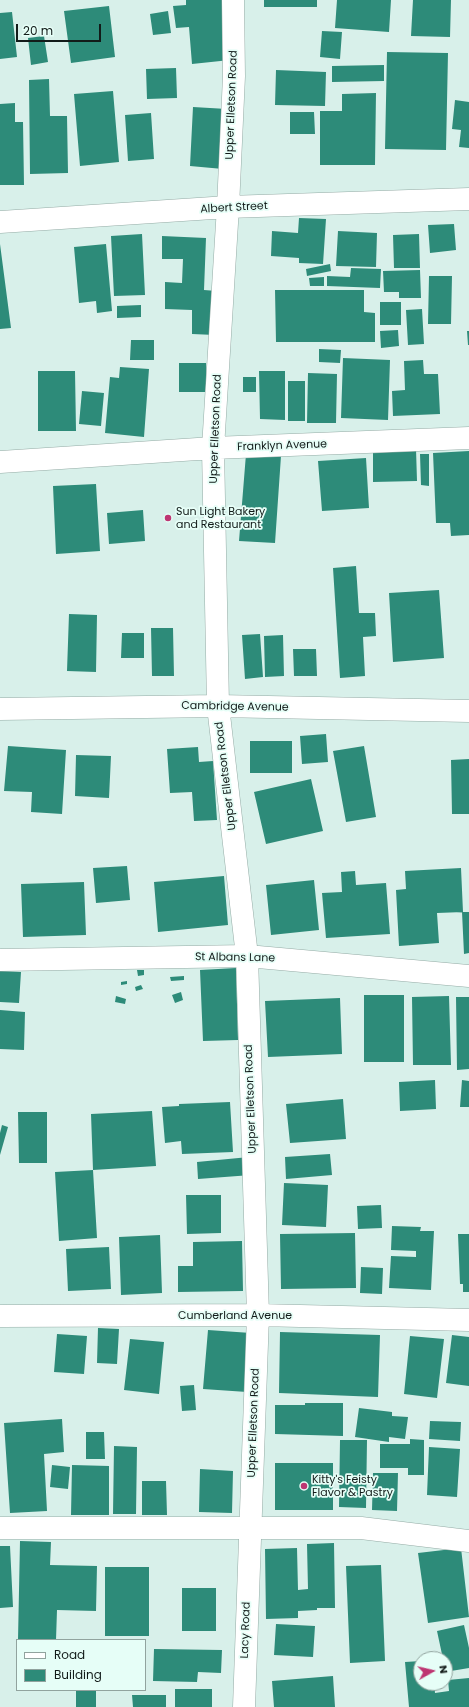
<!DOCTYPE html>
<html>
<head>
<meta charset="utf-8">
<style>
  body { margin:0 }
  #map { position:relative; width:469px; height:1707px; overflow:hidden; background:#d8f0ea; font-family:Poppins,sans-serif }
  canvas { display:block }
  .legend { position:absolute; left:16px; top:1639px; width:130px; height:52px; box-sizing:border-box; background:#e6fef7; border:1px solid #91a39e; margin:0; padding:5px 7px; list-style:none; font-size:12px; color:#121b19 }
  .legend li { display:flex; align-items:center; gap:8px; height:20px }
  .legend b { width:20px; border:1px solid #91a39e }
  .north { position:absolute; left:413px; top:1651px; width:40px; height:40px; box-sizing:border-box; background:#e6fef7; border:1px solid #91a39e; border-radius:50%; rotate:82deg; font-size:11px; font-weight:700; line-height:16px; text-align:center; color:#121b19 }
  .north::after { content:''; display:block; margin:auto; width:14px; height:18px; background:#be3572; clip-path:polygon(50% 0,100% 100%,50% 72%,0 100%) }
  .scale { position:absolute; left:16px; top:24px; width:85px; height:18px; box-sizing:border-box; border:2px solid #121b19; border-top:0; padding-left:5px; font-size:12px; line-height:14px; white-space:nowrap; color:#121b19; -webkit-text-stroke:3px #e6fef7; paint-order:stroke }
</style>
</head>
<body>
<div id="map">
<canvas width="469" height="1707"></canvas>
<ul class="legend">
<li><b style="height:5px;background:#fff"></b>Road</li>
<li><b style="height:11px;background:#2d8b79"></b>Building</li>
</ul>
<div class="north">N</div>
<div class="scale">20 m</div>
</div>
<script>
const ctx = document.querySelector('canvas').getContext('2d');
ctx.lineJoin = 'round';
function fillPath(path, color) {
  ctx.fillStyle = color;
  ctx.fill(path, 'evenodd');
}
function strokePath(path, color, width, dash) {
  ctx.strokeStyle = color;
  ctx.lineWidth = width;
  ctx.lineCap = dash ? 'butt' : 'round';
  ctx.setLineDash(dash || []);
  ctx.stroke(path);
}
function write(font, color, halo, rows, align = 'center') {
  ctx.font = font + ' Poppins,sans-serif';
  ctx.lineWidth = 3.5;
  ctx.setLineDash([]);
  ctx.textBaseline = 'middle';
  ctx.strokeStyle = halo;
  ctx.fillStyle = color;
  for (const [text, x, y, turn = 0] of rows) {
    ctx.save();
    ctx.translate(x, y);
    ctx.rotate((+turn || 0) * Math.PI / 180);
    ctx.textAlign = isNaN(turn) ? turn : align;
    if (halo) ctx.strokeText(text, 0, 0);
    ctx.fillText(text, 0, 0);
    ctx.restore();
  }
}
fillPath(new Path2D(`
  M186 0H225L230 60 192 64 189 27 176 28 173 6 186 5Z
  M264 0H317V7H264Z
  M337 0H391L389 32 335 28Z
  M413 0H451L450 37 411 36Z
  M109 6 115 57 71 63 64 11Z
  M168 11 171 33 153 35 150 14Z
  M12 12 17 57 0 59V13Z
  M322 31 342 32 340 59 320 57Z
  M44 36 48 62 31 65 28 38Z
  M387 52 448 53 446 150 385 149Z
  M384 65V81L332 82V66Z
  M176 68 177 98 147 99 146 69Z
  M276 70 326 72 325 106 275 105Z
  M49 79 50 116H67L68 173 30 174 29 80Z
  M113 91 119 162 80 166 74 94Z
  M376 93 375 165H320V111H342V94Z
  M455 100 469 102V148L459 147 461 130 452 129Z
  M15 103V122H23L24 185H0V104Z
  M193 107 227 109 223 169 190 166Z
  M290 112H314L315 134H290Z
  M151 113 154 159 128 161 125 115Z
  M299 218 326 219 323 264 299 263V258L271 256 272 231 298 233Z
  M454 224 456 250 430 253 428 225Z
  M338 231 377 233 376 267 336 266Z
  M142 234 145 295 114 296 111 236Z
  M419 234 420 268H394L393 235Z
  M162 236 206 238 204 290 217 291 215 335 192 334V310L165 309V282L182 283 183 259H162Z
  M0 244 11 328 0 329Z
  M106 244 112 311 97 313 96 301 79 303 74 247Z
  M330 264 331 271 307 276 306 269Z
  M351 268 381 269 380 288 327 286V276L350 277Z
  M420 270 421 298H399V292H384L383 271Z
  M429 276H452L451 324H428Z
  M324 277V286H310L309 278Z
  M275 290H364V312L375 313V342H276Z
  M380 302H401V325H380Z
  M141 305V317L117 318V306Z
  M422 309 424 344 408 345 406 310Z
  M398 330 399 346 381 348 380 331Z
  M467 331H469V345H468Z
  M131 340H154V360H130Z
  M319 349 341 350 340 363 319 362Z
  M343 358 390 360 388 420 341 418Z
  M423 360 424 374H438L440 414 393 416 392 391 405 390 404 361Z
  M179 363H206L207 392H179Z
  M120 367 149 369 144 437 105 433 110 377 119 378Z
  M38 371H75L76 431H38Z
  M259 371H285V420L260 419Z
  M308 373 337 374 336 423H307Z
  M243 377H256V392H243Z
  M288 381H305V421H288Z
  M82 391 104 393 101 426 79 424Z
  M373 449H416L417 481 373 482Z
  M469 451V535L451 536 450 523H436L433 453Z
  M246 454 281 456 275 543 239 541Z
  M420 454H429V486L421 485Z
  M366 458 369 508 322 511 318 461Z
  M96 484 100 551 56 554 53 486Z
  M143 510 145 541 109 544 107 513Z
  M356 566 359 613H375L376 636 363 637 365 676 340 678 333 568Z
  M439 590 444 658 393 662 389 593Z
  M69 614 97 615 96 672 67 671Z
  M151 628H173L174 676H152Z
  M122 633H144V658H121Z
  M260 634 263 677 245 679 242 635Z
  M283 635 284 676 265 677 264 636Z
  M293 649H316L317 676H294Z
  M326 734 328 762 302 764 300 736Z
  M250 741H292V773H250Z
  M8 746 66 750 62 814 31 812 32 792 4 791Z
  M364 746 376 817 346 822 333 751Z
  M198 747 199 762 213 761 217 820 194 821 192 792 170 793 167 749Z
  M76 755 111 756 109 798 75 796Z
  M469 759V814H452L451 760Z
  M311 779 323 831 266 844 254 792Z
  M127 866 130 900 96 903 93 868Z
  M461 868 463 912 437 913 439 943 399 946 396 890 406 889 405 871Z
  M355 871 356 885 386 883 390 934 326 938 322 893 342 892 341 872Z
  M224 876 228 925 158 932 154 882Z
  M314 880 319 930 271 935 266 885Z
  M84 882 86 935 23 937 21 884Z
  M462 912H469V953L464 954Z
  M236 968 238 1040 203 1041 200 970Z
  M137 970H144V975L138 976Z
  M0 971 21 972 19 1003 0 1002Z
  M184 976V980L171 981 170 977Z
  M127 981V984L121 985V982Z
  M141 985 143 989 136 991 135 987Z
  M181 992 183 1000 175 1003 172 995Z
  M364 995H404V1062H364Z
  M116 996 126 999 125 1004 115 1002Z
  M449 996 451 1065H413L412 997Z
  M456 997H469V1069L457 1070Z
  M340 998 342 1054 268 1057 265 1001Z
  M0 1010 25 1012 24 1050 0 1049Z
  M435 1080 436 1109 400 1111 399 1082Z
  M462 1080 469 1081V1107H460Z
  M343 1099 346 1139 290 1143 286 1104Z
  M230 1102 233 1152 182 1154 181 1141 165 1143 162 1107 179 1106V1104Z
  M152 1111 156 1166 93 1170 91 1114Z
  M18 1112H47V1163H19Z
  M2 1125 8 1127 0 1155V1133Z
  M330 1154 332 1175 286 1179 285 1157Z
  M249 1157 251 1175 198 1179 197 1162Z
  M93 1170 97 1238 59 1241 55 1172Z
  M284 1183 328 1185 326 1227 282 1225Z
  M186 1195H221V1233L187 1234Z
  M381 1205 382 1228 358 1229 357 1206Z
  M392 1226 421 1227 420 1231H434L431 1290 389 1288 391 1256 416 1257V1251L391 1250Z
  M355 1233 356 1288 281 1289 280 1234Z
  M458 1234H469V1292H463V1284H460Z
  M160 1235 162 1293 121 1295 119 1237Z
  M242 1241 243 1291 178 1292V1266H193V1242Z
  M109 1247 111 1289 68 1291 66 1249Z
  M361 1267 383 1268 382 1294 360 1293Z
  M98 1328 119 1329 117 1364 97 1363Z
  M208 1330 251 1333 247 1392 203 1389Z
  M280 1332 380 1335 378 1397 279 1393Z
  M57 1334 87 1336 84 1374 54 1372Z
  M452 1335 469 1337V1386L446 1383Z
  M410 1336 444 1339 437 1398 404 1394Z
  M130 1339 164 1342 159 1394 124 1390Z
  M194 1385 196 1410 182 1411 180 1386Z
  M305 1403H343V1436L275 1434V1405H305Z
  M359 1408 392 1412V1416L408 1417 405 1439 389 1437V1442L355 1437Z
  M62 1419 64 1452 44 1454 47 1511 10 1513 4 1423Z
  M430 1421 461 1422 460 1441 429 1439Z
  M86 1432H104L105 1459H86Z
  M410 1439 424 1440V1475H408V1468H380V1444H410Z
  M340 1440H367L366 1508 339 1507Z
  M114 1446 137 1447 136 1514H113Z
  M429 1447 460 1449 457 1497 427 1495Z
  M275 1463H333V1510H275Z
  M52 1465 70 1467 68 1489 50 1487Z
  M72 1465 109 1466V1515H71Z
  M200 1469 233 1471 232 1513 199 1512Z
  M373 1473H398L397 1511 372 1510Z
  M142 1481H166L167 1515H142Z
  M20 1541 51 1542 50 1565 97 1566 96 1611 57 1610 56 1640H18Z
  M334 1543 335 1608H317V1610L298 1611V1618L266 1619 265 1549 297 1548 298 1590 308 1589 307 1544Z
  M0 1546H10L13 1607 0 1608Z
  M461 1548 469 1617 428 1623 418 1553Z
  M381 1565 385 1661 350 1663 346 1566Z
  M105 1567H149V1636H105Z
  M182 1588H216V1631H182Z
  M276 1624 315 1626 313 1657 274 1655Z
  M464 1625 469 1648V1668L445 1672V1659H443L437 1631Z
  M154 1649 222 1650 221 1673 198 1672 197 1682 153 1681Z
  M421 1661V1683H434L435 1693 449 1691 448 1680 469 1678V1707H409L405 1662Z
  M333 1676 335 1707H274L272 1681Z
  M175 1689H212V1707H175Z
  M76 1690H96V1707H76Z
  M132 1695H166V1707H133Z`), '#2d8b79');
const street = new Path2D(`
  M233 0 234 76 228 207 213 448 218 706 247 956 258 1315 244 1707
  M0 222 228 207 469 199
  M0 462 213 448 469 438
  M0 709 218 706 469 711
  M0 960 247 956 469 976
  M0 1316 258 1315 469 1320
  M0 1528H361L469 1541`);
strokePath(street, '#94aba5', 23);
strokePath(street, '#fff', 22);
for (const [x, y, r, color] of [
  [168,518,4,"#be3572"],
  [304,1486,4,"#be3572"]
]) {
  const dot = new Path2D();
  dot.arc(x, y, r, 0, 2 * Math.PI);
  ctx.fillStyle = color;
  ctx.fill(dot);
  strokePath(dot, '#e6fef7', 1.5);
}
write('11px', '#121b19', '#e6fef7', [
  ["Upper Elletson Road",232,105,-88],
  ["Albert Street",234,208,-3],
  ["Upper Elletson Road",216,429,-88],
  ["Franklyn Avenue",282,446,-2],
  ["Cambridge Avenue",235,707,1],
  ["Upper Elletson Road",226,776,-97],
  ["St Albans Lane",235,958,1],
  ["Upper Elletson Road",251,1099,-92],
  ["Cumberland Avenue",235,1316],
  ["Upper Elletson Road",254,1423,-88],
  ["Lacy Road",246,1630,-88]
]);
write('11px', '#121b19', '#e6fef7', [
  ["Sun Light Bakery",176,512],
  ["and Restaurant",176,525],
  ["Kitty's Feisty",312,1480],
  ["Flavor & Pastry",312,1493]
], 'left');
</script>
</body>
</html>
